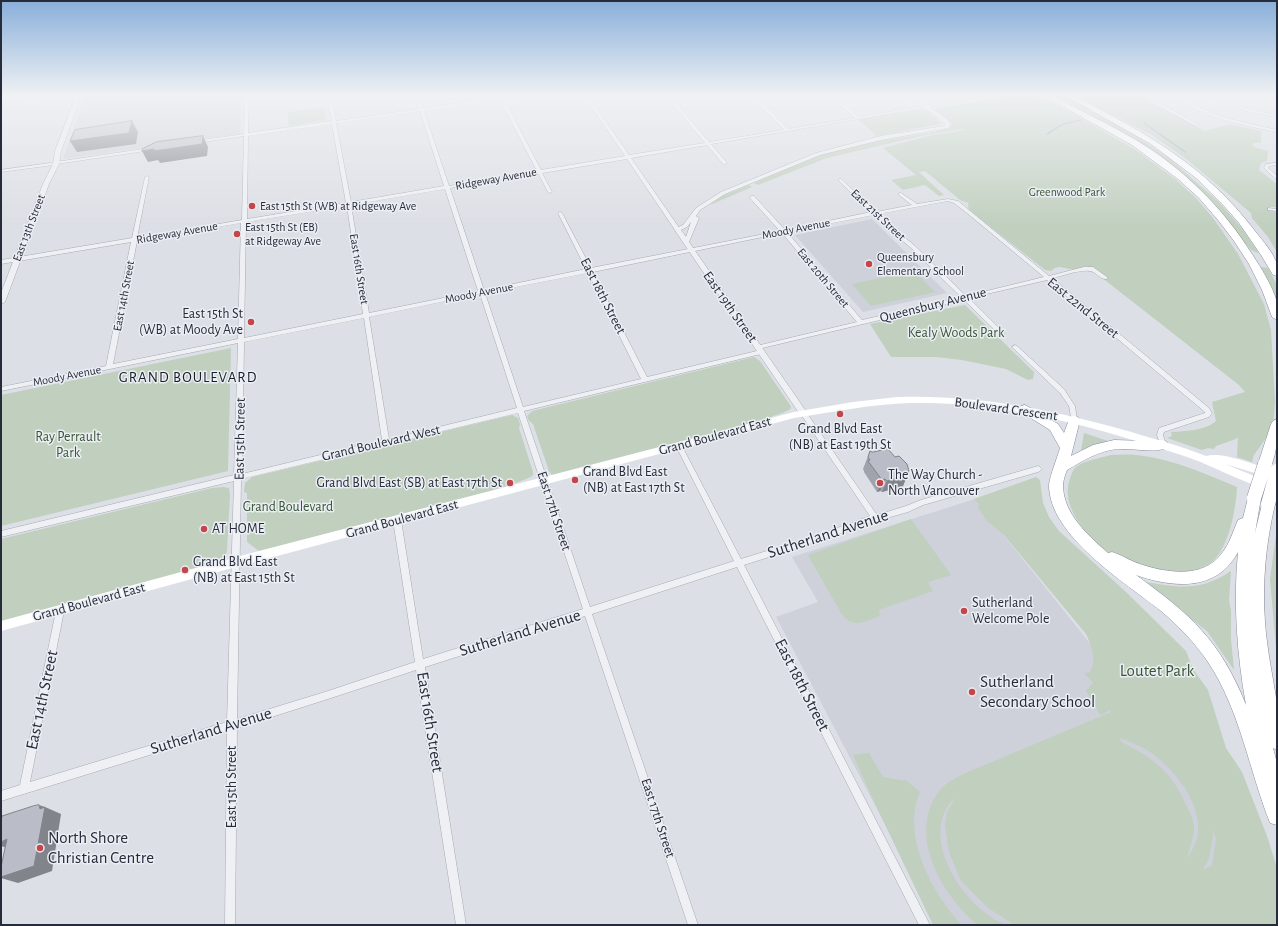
<!DOCTYPE html>
<html>
<head>
<meta charset="utf-8">
<style>
  body { margin:0 }
  #map { position:relative; width:1278px; height:926px; overflow:hidden; background:#dcdfe5; font-family:"Alegreya Sans",sans-serif }
  canvas { display:block }
  .frame { position:absolute; inset:0; border:2px solid #272c3b; pointer-events:none }
</style>
</head>
<body>
<div id="map">
<canvas width="1278" height="926"></canvas>
<div class="frame"></div>
</div>
<script>
const ctx = document.querySelector('canvas').getContext('2d');
ctx.lineJoin = 'round';
function fillPath(path, color) {
  ctx.fillStyle = color;
  ctx.fill(path, 'evenodd');
}
function strokePath(path, color, width, dash) {
  ctx.strokeStyle = color;
  ctx.lineWidth = width;
  ctx.lineCap = dash ? 'butt' : 'round';
  ctx.setLineDash(dash || []);
  ctx.stroke(path);
}
function write(font, color, halo, rows, align = 'center') {
  ctx.font = font + ' "Alegreya Sans",sans-serif';
  ctx.lineWidth = 3;
  ctx.setLineDash([]);
  ctx.textBaseline = 'middle';
  ctx.strokeStyle = halo;
  ctx.fillStyle = color;
  for (const [text, x, y, turn = 0] of rows) {
    ctx.save();
    ctx.translate(x, y);
    ctx.rotate((+turn || 0) * Math.PI / 180);
    ctx.textAlign = isNaN(turn) ? turn : align;
    if (halo) ctx.strokeText(text, 0, 0);
    ctx.fillText(text, 0, 0);
    ctx.restore();
  }
}
fillPath(new Path2D(`
  M85 96H241L240 134 63 159Z
  M872 219 947 293 863 312 795 235Z
  M975 499 1197 778 1225 836 1226 874 1122 925H938L776 617 818 602 792 557Z`), '#ced1da');
fillPath(new Path2D(`
  M1009 96H1038L1077 116 1136 150 1175 179 1196 198 1213 218 1238 254 1264 304 1271 330 1275 402 1273 428 1254 455 1252 462 1237 457 1238 437 1236 439 1216 446 1214 449 1208 448 1202 450 1167 438 1172 436 1171 432C1185 431 1205 431 1216 421L1212 402 1245 392 1239 385 1087 266C1082 267 1075 270 1070 269 1062 268 1059 264 1051 271L1045 270 969 210 968 205 969 203 960 200 925 171 919 172 944 195 939 196 925 185 903 190 891 180 916 175 883 148 928 136 965 130 963 129 926 135 827 158 758 185 754 183 819 155 873 142 935 132 950 128 952 124 951 122 934 109Z
  M1050 96H1065L1136 136 1169 158 1219 202 1244 231 1258 252V253L1251 250 1222 214 1180 173Z
  M1084 96H1140L1204 131 1230 124 1261 131V143H1254L1252 145 1257 148 1268 151 1267 161 1261 163 1259 170 1277 184V207H1269L1277 213V252L1268 237 1252 218 1251 213 1185 158 1150 134 1079 98Z
  M324 107 326 120 289 126 288 112Z
  M921 109 926 110 941 123 940 124 877 136 857 119Z
  M749 185 752 187 710 205 720 197Z
  M1262 267 1268 268 1277 285V303L1265 274 1260 268Z
  M914 271 935 292 871 306 852 284Z
  M965 305 1034 372 1033 379 1028 380 1006 369 962 360 936 357H891L870 324Z
  M231 348 228 471 1 526V395Z
  M754 357 760 361 790 405 791 408C787 413 767 417 758 422L556 475H552L549 471 533 424 529 421 527 416 532 411Z
  M512 415 518 418 520 424 519 428 533 472V475C529 480 498 488 489 492L259 551 247 542V493L244 492 245 483 252 477Z
  M1084 433 1108 441 1081 450Z
  M1111 455C1119 455 1128 454 1136 455 1170 458 1206 474 1237 487 1236 509 1229 546 1213 561 1206 567 1196 570 1188 571 1167 574 1144 571 1125 562 1099 550 1064 517 1068 486 1069 481 1071 474 1074 469 1081 461 1101 458 1111 455Z
  M1036 477 1040 480 1043 503 1049 517 1059 531 1126 592 1186 651 1193 669 1208 690 1226 748 1242 772 1267 836 1277 868V925H1101L1104 922 1099 925H1015L988 908 961 881 949 852 945 825 947 812 955 798C915 835 965 911 1007 925H978C943 897 908 837 937 794 943 785 952 780 961 775L1111 712 1110 710 1101 715 1098 712 1094 702 1086 691 1093 683 1084 673 1090 672C1097 660 1092 647 1086 634L1004 535 987 521 978 508 979 504 974 499ZM1120 738C1131 742 1141 746 1150 752 1181 773 1217 823 1187 858 1189 848 1194 839 1194 828 1194 821 1190 812 1186 805 1172 772 1152 757 1121 742ZM1213 829 1216 839 1212 865 1203 870 1209 858 1213 836Z
  M223 487 229 488 230 495 227 551 225 558 221 561 182 572 165 578 1 622V539L212 488Z
  M911 519 951 575 928 582 933 591 879 610 880 616C865 621 853 630 841 613L808 555Z
  M1277 528V659L1270 579Z
  M1231 571 1229 600 1231 611V639L1234 670 1207 631 1140 581C1176 587 1198 593 1231 571Z
  M869 753 883 777 907 781 920 792C901 835 932 894 962 925H933L879 812 853 755Z`), '#c0cfbe');
strokePath(new Path2D(`
  M1144 123 1185 152
  M1047 134 1063 124 1081 120`), '#99a8c4', 1.5);
const minor = new Path2D(`
  M245 96H249L248 133 332 121 327 96H331L336 121 419 109 415 96H419L423 108 499 97 498 96H519L504 99 541 170 625 156 584 96H588L629 155 705 143 666 96H670L709 142 784 130 751 96H756L788 129 855 118 830 96H835L859 117 983 96H994L711 144 727 163 725 164H723L707 145 631 158 680 229 677 231 675 230 627 159 542 173 552 192 550 193 548 192 538 173 450 188 484 290 586 269 558 213 560 212 562 213 591 268 780 231 750 198V197L752 196H754L785 230 871 212 839 181V179H841L876 212 912 205 899 195V193H901L917 204 948 199 958 201 1049 276 1084 267H1093L1107 277V279C1100 280 1097 272 1090 271 1081 269 1062 276 1052 278L1209 408 1212 413 1209 417 1164 432 1163 435 1166 445 1165 447H1161L1157 435 1159 428 1205 413V412L1047 280 969 298 1005 334 1002 336 1000 335 964 300 758 349 755 347 756 346 857 322 782 233 593 272 647 377 761 350 764 352 761 354 524 411 590 607 734 561 676 446 679 443 682 446 741 559 818 535 870 516 802 416 801 414 802 412H806L877 515 906 506 921 500 1038 466 1040 467 1042 469 1040 471 1038 472 923 505 908 512 869 523 819 541 744 565 930 925H919L737 567 592 614 698 925H688L585 616 425 667 466 925H456L416 670 328 699 237 728 235 925H225L227 731 1 801V791L20 785 56 611 57 608 60 607 63 608 64 611 30 782 227 722 234 481 1 537V531L234 475 238 343 1 391V387L106 366 131 242 1 264V260L132 238 145 177 147 176 149 177 137 238 242 220 244 136 196 143 194 142 196 141 244 134ZM500 100 537 171 449 186 424 111ZM420 111 444 186 351 202 336 123ZM332 124 346 203 247 219 248 136ZM445 189 478 291 369 313 351 205ZM948 201 954 203 967 213 1044 277 966 296 914 245 892 227 879 214ZM347 206 363 314 244 338 246 222ZM874 215 888 229 910 247 961 297 862 320 787 232ZM241 223 238 339 113 364 137 241ZM588 273 641 379 523 407 485 293ZM480 294 517 408 389 439 369 317ZM364 318 382 440 242 474 244 342ZM518 413 583 609 423 659 401 520 400 518 397 517 394 518 393 520 415 662 328 691 237 719 241 479Z
  M1075 96H1080V97L1078 98Z
  M1141 96H1147L1199 125 1196 126Z
  M1174 96C1182 96 1204 110 1214 114 1234 121 1256 125 1277 130V132C1242 125 1204 118 1174 96Z
  M1213 96H1219L1248 109 1277 115V117L1246 111Z
  M150 148H152V150L56 164 54 163 56 162Z
  M51 163 53 164V165L1 172V170Z
  M1277 163V165L1269 166 1268 168 1277 176V180L1264 168 1266 164Z
  M1268 208 1277 209V211L1268 210Z
  M1015 345 1017 346 1064 389 1075 406 1077 420 1076 422H1072L1069 406 1060 393 1013 348 1012 347Z`);
const tertiary = new Path2D(`
  M26 96H43L1 103V99Z
  M76 96H81L61 151 59 164 49 184 5 302 1 304V293L43 184 53 164 55 151Z
  M909 96H915L946 119 951 124 948 128 881 140 820 155 725 194 700 210 696 216 699 218 689 242 808 414 807 416H801L674 229 683 225 696 208 721 192 816 153 881 136 944 126 945 124 942 121ZM691 222 686 237 681 230 687 227Z`);
const motorway = new Path2D(`
  M1044 96H1053C1081 111 1109 124 1136 140 1183 168 1223 208 1252 254 1261 268 1272 285 1277 302 1278 308 1277 315 1277 320L1272 317 1262 290 1249 264 1234 241 1218 220 1199 198 1178 179 1132 145Z
  M1066 96H1075C1147 134 1205 165 1255 231 1262 240 1273 252 1277 264 1278 267 1277 272 1277 276L1273 275 1261 255 1239 223 1225 207 1196 178 1151 144Z
  M1025 405 1058 424 1064 433 1070 417 1074 416 1078 417 1080 420 1071 456 1093 445 1114 440 1147 441 1163 440 1167 442 1169 445 1167 448C1153 453 1139 449 1124 449 1103 448 1084 460 1067 470 1065 475 1063 481 1063 485 1063 514 1089 536 1108 553L1112 552C1122 555 1130 561 1140 564 1166 573 1204 579 1222 553 1230 543 1233 531 1238 520L1243 518 1249 494 1254 493 1259 494 1261 498 1255 533 1263 500 1268 499 1273 500 1275 504C1266 543 1262 582 1265 622 1267 650 1273 677 1277 704 1278 719 1277 735 1277 750L1273 748 1277 763V825L1270 823C1249 770 1240 710 1208 662 1195 643 1179 626 1161 611 1126 583 1049 536 1049 485 1050 475 1057 459 1060 448L1050 430 1021 412 1019 409 1021 406ZM1238 552C1233 603 1237 654 1246 705 1220 640 1191 615 1136 575 1173 588 1217 592 1238 552Z
  M1277 419C1277 436 1278 452 1270 468L1265 469 1260 468 1258 464 1271 424 1273 421Z`);
strokePath(minor, '#a6a9b2', 1);
strokePath(tertiary, '#a6a9b2', 1);
strokePath(motorway, '#848b9b', 1);
fillPath(minor, '#eef0f4');
fillPath(tertiary, '#eef0f4');
fillPath(new Path2D(`
  M897 397C976 394 1053 410 1128 431 1154 439 1181 446 1206 456 1223 451 1255 465 1272 470L1273 473 1272 476 1268 477 1225 464 1269 482 1270 485 1269 488 1265 489C1235 479 1208 463 1178 454 1092 426 1002 401 911 403 872 404 833 412 794 418L236 567 1 631V621L236 557 794 412 853 402Z`), '#fff');
fillPath(motorway, '#fff');
const motorwayBridge = new Path2D(`
  M1254 498 1265 464
  M1268 504 1277 471`);
strokePath(motorwayBridge, '#848b9b', 15, []);
strokePath(motorwayBridge, '#fff', 14);
fillPath(new Path2D(`
  M870 451 872 452 895 457 909 471 903 486 882 492 880 491 877 492 864 472V471L863 469Z`), '#a0a3ac');
fillPath(new Path2D(`
  M132 121 138 132 136 144 77 152 70 141Z
  M203 136 208 147 207 156 160 163 158 160 148 162 142 151 154 149Z
  M909 471 903 486 882 492 887 481Z
  M885 479 880 491 877 492 882 480Z
  M39 805 45 807 61 814 52 871 18 883 1 878V877L40 809Z
  M7 839 14 850 1 846V842Z`), '#82848c');
const building = new Path2D(`
  M132 121 129 133 70 141 75 130Z
  M203 136 202 144 154 151V149L142 151V149L156 142Z
  M888 449 895 457 899 456 907 464 909 471 907 472 908 474 887 481 885 479 882 480 868 461 870 460 868 457 870 451 872 452Z
  M39 805 40 809 45 807 34 866 1 877V867L7 839 1 842V821L2 816 33 806Z`);
fillPath(building, '#babdc8');
strokePath(building, '#82848c', 1);
const sky = ctx.createLinearGradient(0, 0, 0, 226);
sky.addColorStop(0, '#88afda');
sky.addColorStop(0.42, '#eff1f3');
sky.addColorStop(1, '#eff1f300');
ctx.fillStyle = sky;
ctx.fillRect(0, 0, 1278, 226);
for (const [x, y, r, color] of [
  [252,206,4,"#c5464a"],
  [237,234,4,"#c5464a"],
  [869,264,4,"#c5464a"],
  [251,322,4,"#c5464a"],
  [840,414,4,"#c5464a"],
  [575,480,4,"#c5464a"],
  [510,483,4,"#c5464a"],
  [880,483,4,"#c5464a"],
  [204,529,4,"#c5464a"],
  [185,570,4,"#c5464a"],
  [964,611,4,"#c5464a"],
  [972,692,4,"#c5464a"],
  [40,848,4,"#c5464a"]
]) {
  const dot = new Path2D();
  dot.arc(x, y, r, 0, 2 * Math.PI);
  ctx.fillStyle = color;
  ctx.fill(dot);
  strokePath(dot, '#ebeef3', 1.5);
}
write('12px', '#272c3b', '#ebeef3', [
  ["Ridgeway Avenue",496,179,-10],
  ["East 21st Street",878,215,43],
  ["East 13th Street",29,228,-69],
  ["Moody Avenue",796,229,-11],
  ["Ridgeway Avenue",177,233,-10],
  ["East 16th Street",359,269,81],
  ["East 20th Street",823,278,50],
  ["Moody Avenue",479,293,-11],
  ["East 14th Street",124,296,-79],
  ["Moody Avenue",67,376,-11]
]);
write('12px', '#375535', '#ebeef3', [
  ["Greenwood Park",1067,192]
]);
write('12px', '#272c3b', '#ebeef3', [
  ["East 15th St (WB) at Ridgeway Ave",260,206],
  ["East 15th St (EB)",245,227],
  ["at Ridgeway Ave",245,241],
  ["Queensbury",877,257],
  ["Elementary School",877,271]
], 'left');
write('14px', '#272c3b', '#ebeef3', [
  ["East 18th Street",603,296,63],
  ["Queensbury Avenue",933,305,-14],
  ["East 19th Street",730,307,55],
  ["East 22nd Street",1083,308,39],
  ["Boulevard Crescent",1006,409,8],
  ["Grand Boulevard East",715,436,-15],
  ["East 15th Street",240,439,-89],
  ["Grand Boulevard West",381,443,-13],
  ["East 17th Street",554,511,72],
  ["Grand Boulevard East",402,519,-15],
  ["Grand Boulevard East",89,602,-15],
  ["East 15th Street",232,787,-90],
  ["East 17th Street",658,818,72]
]);
write('14px', '#272c3b', '#ebeef3', [
  ["East 15th St",243,314,"right"],
  ["(WB) at Moody Ave",243,330,"right"],
  ["Grand Blvd East",840,429,"center"],
  ["(NB) at East 19th St",840,445,"center"],
  ["Grand Blvd East",583,472],
  ["(NB) at East 17th St",583,488],
  ["The Way Church -",888,475],
  ["North Vancouver",888,491],
  ["Grand Blvd East (SB) at East 17th St",502,483,"right"],
  ["AT HOME",212,529],
  ["Grand Blvd East",193,562],
  ["(NB) at East 15th St",193,578],
  ["Sutherland",972,603],
  ["Welcome Pole",972,619]
], 'left');
write('14px', '#375535', '#ebeef3', [
  ["Kealy Woods Park",956,333],
  ["Ray Perrault",68,437],
  ["Park",68,453],
  ["Grand Boulevard",288,507]
]);
ctx.letterSpacing = '1px';
write('15px', '#191d2b', '#ebeef3', [
  ["GRAND BOULEVARD",188,377]
]);
ctx.letterSpacing = '0px';
write('17px', '#272c3b', '#ebeef3', [
  ["Sutherland Avenue",828,534,-18],
  ["Sutherland Avenue",520,633,-17],
  ["East 18th Street",802,685,63],
  ["East 14th Street",42,700,-78],
  ["East 16th Street",430,722,81],
  ["Sutherland Avenue",211,731,-17]
]);
write('17px', '#375535', '#ebeef3', [
  ["Loutet Park",1157,671]
]);
write('17px', '#272c3b', '#ebeef3', [
  ["Sutherland",980,682],
  ["Secondary School",980,702],
  ["North Shore",48,838],
  ["Christian Centre",48,858]
], 'left');
</script>
</body>
</html>
